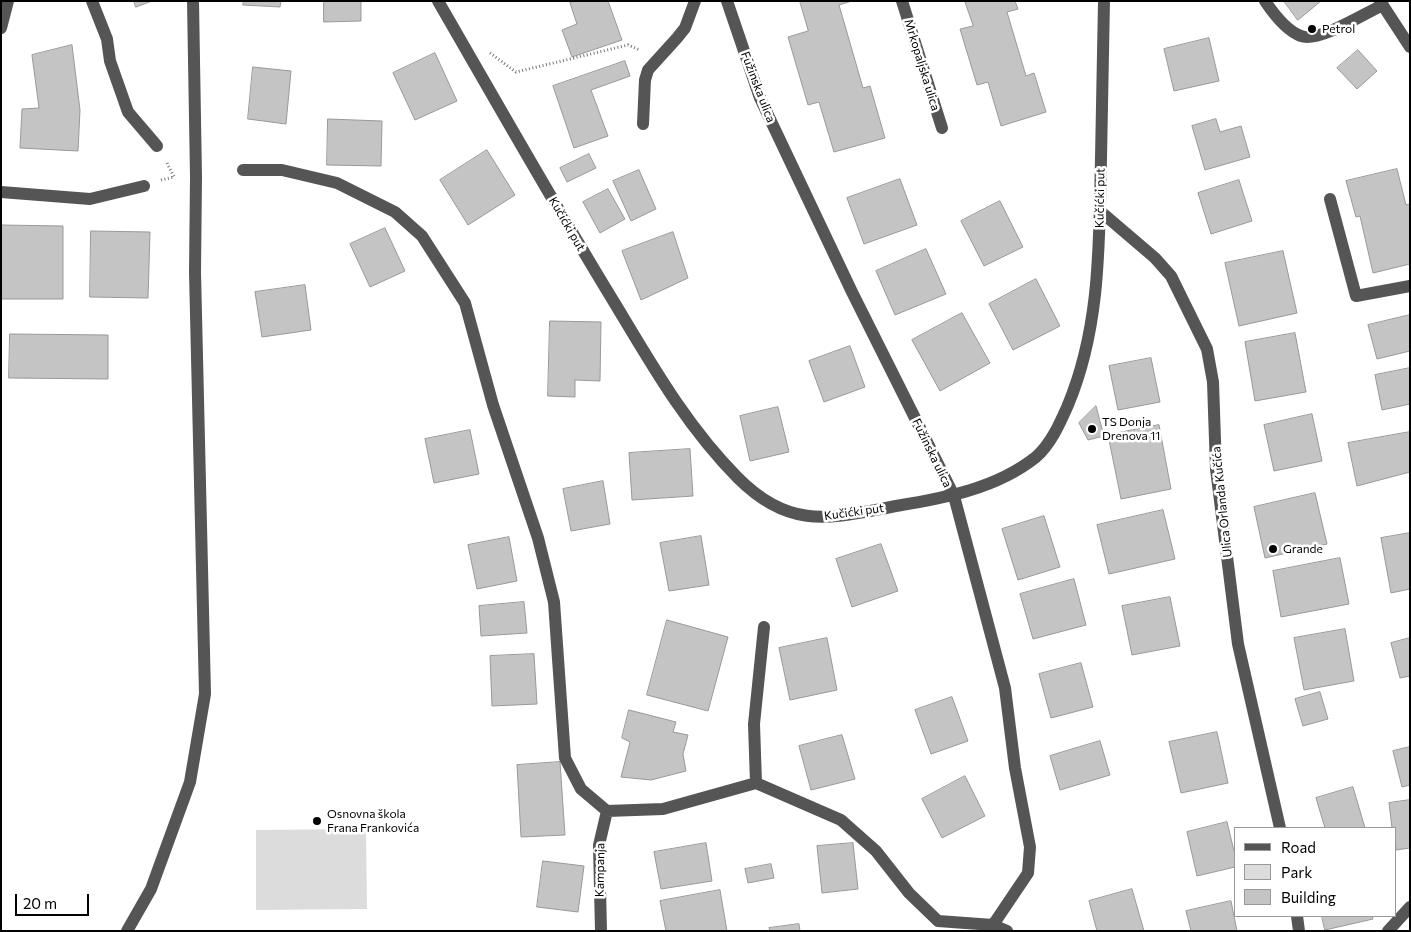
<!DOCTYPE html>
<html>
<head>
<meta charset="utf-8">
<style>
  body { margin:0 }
  #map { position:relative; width:1411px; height:932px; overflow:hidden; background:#fff; font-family:Commissioner,sans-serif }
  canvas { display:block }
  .frame { position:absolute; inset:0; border:2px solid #000; pointer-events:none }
  .legend { position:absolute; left:1234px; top:827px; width:162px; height:90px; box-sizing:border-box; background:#fff; border:1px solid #999; margin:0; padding:6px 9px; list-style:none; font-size:15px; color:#000 }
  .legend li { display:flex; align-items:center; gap:10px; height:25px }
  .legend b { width:25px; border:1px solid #999 }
  .scale { position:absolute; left:15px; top:894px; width:74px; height:22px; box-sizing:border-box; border:2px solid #000; border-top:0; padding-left:6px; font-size:15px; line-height:18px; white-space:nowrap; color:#000; -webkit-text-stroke:4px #fff; paint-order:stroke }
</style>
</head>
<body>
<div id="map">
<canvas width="1411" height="932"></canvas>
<div class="frame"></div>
<ul class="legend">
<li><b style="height:6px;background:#555"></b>Road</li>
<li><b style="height:14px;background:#dcdcdc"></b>Park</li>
<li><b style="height:14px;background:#c4c4c4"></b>Building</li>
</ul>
<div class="scale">20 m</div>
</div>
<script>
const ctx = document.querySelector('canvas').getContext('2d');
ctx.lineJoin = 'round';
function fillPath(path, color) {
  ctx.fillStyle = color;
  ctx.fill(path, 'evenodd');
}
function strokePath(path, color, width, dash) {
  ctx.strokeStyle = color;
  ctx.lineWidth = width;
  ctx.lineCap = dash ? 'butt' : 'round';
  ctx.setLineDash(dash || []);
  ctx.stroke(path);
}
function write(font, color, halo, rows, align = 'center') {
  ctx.font = font + ' Commissioner,sans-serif';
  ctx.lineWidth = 5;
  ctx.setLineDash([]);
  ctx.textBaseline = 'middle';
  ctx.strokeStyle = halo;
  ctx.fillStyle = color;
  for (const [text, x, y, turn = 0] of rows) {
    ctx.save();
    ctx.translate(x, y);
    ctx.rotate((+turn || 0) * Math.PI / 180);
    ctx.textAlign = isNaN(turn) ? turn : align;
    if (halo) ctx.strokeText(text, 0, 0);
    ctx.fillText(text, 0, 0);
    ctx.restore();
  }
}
fillPath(new Path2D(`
  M366 829 367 909 256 910V830Z`), '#dcdcdc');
const building = new Path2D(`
  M134 1H152L136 7Z
  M244 1H281L280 7 243 5Z
  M324 1H361V21L324 22Z
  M576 1H608L622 40 572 57 562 30 577 24 570 3Z
  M800 1H852L839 5 863 88 870 86 885 138 834 152 819 102 808 105 788 37 808 31Z
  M965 1H1015L1018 9 1007 12 1026 76 1034 73 1046 112 1001 126 988 82 977 85 960 29 973 26Z
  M1284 1H1321L1298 20Z
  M1209 38 1219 81 1174 91 1164 49Z
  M72 45 80 110 78 151 20 148 22 109 39 108 32 55Z
  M1358 50 1377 71 1357 89 1337 68Z
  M435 53 457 101 415 120 393 73Z
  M625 61 630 76 591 90 608 136 574 148 553 86Z
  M253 67 291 71 286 124 248 119Z
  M328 119 382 121 381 166 327 165Z
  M1216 119 1220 132 1241 126 1250 157 1205 170 1192 126Z
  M487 150 515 195 468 225 440 180Z
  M589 154 596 168 567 182 560 168Z
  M1397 169 1406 205 1410 204V264L1373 273 1360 216 1356 217 1346 181Z
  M639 170 656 209 631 221 613 181Z
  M900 179 917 225 864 244 847 198Z
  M1239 180 1252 221 1211 234 1198 193Z
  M608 189 625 219 600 233 583 202Z
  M1000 201 1023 247 984 266 961 221Z
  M2 225 63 226V299H1Z
  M385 228 405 271 370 287 350 244Z
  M91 231 150 232 148 298 90 297Z
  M673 232 688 278 641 300 622 251Z
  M926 249 946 294 895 315 876 271Z
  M1283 251 1297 313 1239 326 1225 263Z
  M1036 279 1060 326 1013 350 989 304Z
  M305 285 311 330 262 337 255 292Z
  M962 313 990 363 940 391 912 340Z
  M1410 315V351L1377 359 1368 325Z
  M550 321 601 322 600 381 575 380V397L548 396Z
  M1295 333 1306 392 1255 401 1245 342Z
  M10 334 108 335V379L9 378Z
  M850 346 865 387 824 402 809 361Z
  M1151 358 1160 402 1118 410 1109 366Z
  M1410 368V404L1382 410 1375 375Z
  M1096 406 1104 436 1088 440 1079 423Z
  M778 407 789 452 750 461 740 416Z
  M1312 414 1322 461 1274 471 1264 425Z
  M1159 425 1171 489 1121 499 1108 435Z
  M470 430 479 474 434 483 425 439Z
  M1410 432V472L1357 486 1348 443Z
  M690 449 693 496 632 500 629 453Z
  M603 481 610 524 571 531 563 489Z
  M1315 493 1327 544 1265 558 1254 507Z
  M1163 510 1175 559 1109 574 1097 525Z
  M1044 516 1060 567 1018 580 1002 529Z
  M1410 533V589L1391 593 1381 538Z
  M701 536 709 585 669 591 660 543Z
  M509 537 517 581 477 589 468 545Z
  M881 544 898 591 852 607 836 559Z
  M1340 558 1349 604 1281 617 1273 571Z
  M1074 579 1086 625 1033 639 1020 594Z
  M1170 597 1180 646 1132 655 1122 606Z
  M524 602 527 633 481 636 479 606Z
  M667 620 728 637 708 711 647 695Z
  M1345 629 1354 681 1304 690 1294 638Z
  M827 638 837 690 790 700 779 648Z
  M1410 638V676L1400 678 1391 643Z
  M534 654 537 704 492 706 490 656Z
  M1081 663 1093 707 1051 718 1039 674Z
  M1320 692 1328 719 1303 726 1295 699Z
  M952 697 968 741 931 754 915 710Z
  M629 710 676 722 673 732 688 735 683 754 686 771 651 780 621 777 630 742 622 738Z
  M1217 732 1228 783 1181 793 1169 742Z
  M842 735 855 779 811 790 799 746Z
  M1100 741 1110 775 1060 790 1050 756Z
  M1410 747V785L1402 787 1393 751Z
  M560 762 565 835 521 837 517 765Z
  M965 776 985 816 942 838 922 799Z
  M1353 787 1365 828H1325L1316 798Z
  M1410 800V848L1396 850 1395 828H1392L1389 803Z
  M1227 822 1235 855V867L1197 876 1187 832Z
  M706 843 712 881 661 889 654 852Z
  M853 843 858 889 822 893 817 846Z
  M543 861 584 866 578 912 537 907Z
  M771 864 774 878 748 883 745 869Z
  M1132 889 1144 931H1097L1089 901Z
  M720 890 727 931H666L660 901Z
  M1231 901 1237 931H1191L1186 911Z
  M1322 916H1372L1373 919 1325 930Z
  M799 924 800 931H770L769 928Z`);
fillPath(building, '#c4c4c4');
strokePath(building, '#999', 1);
strokePath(new Path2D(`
  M490 53 516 72 628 45 640 50
  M161 180 174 177 166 161`), '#777', 3, [1, 2.5]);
strokePath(new Path2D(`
  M92 1 107 39 110 61 128 112 157 146
  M438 1C497 103 555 206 617 307 653 367 688 428 738 478 791 531 831 518 896 506 944 498 996 489 1036 457 1051 444 1060 423 1068 405 1101 326 1099 242 1101 158 1102 106 1103 53 1104 1
  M727 1 760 98 852 292 954 496 1005 688 1015 768 1030 847 1028 873 993 925
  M902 1 942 128
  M1265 1C1273 13 1287 31 1301 36 1318 43 1365 13 1383 5
  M1380 1 1410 47
  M1 28 8 1
  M643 124 645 80 648 70 677 38 685 28 695 1
  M243 170H282L337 183 395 212 422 236 465 303 493 405 538 538 554 602 565 758 581 789 607 811 663 809 756 783 841 820 876 851 909 893 938 921 993 925 1007 931
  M1 192 90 199 144 186
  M1330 199 1356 296 1410 286
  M1100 211 1155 258 1171 276 1207 349 1213 382 1216 469 1238 644 1280 828
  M756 783 754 724 764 627
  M1297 916 1299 931
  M127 931 151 889 190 782 205 694 195 272 196 177 193 1
  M601 931 599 845 607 811
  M1388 931 1410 907`), '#555', 12);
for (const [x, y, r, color] of [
  [1312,29,5,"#000"],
  [1092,429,5,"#000"],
  [1273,549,5,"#000"],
  [317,821,5,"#000"]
]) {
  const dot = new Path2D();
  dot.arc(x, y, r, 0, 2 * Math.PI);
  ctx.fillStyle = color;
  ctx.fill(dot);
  strokePath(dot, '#fff', 2);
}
write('12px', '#000', '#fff', [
  ["Petrol",1322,29],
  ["TS Donja",1102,422],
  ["Drenova 11",1102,436],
  ["Grande",1283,549],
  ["Osnovna škola",327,814],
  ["Frana Frankovića",327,828]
], 'left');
write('12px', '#000', '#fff', [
  ["Mrkopaljska ulica",922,65,73],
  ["Fužinska ulica",758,87,69],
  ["Kučićki put",1100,198,-89],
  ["Kučićki put",567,224,60],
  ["Fužinska ulica",932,453,64],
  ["Ulica Orlanda Kučića",1222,502,-96],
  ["Kučićki put",854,512,-8],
  ["Kampanja",600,870,-89]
]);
</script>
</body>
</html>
